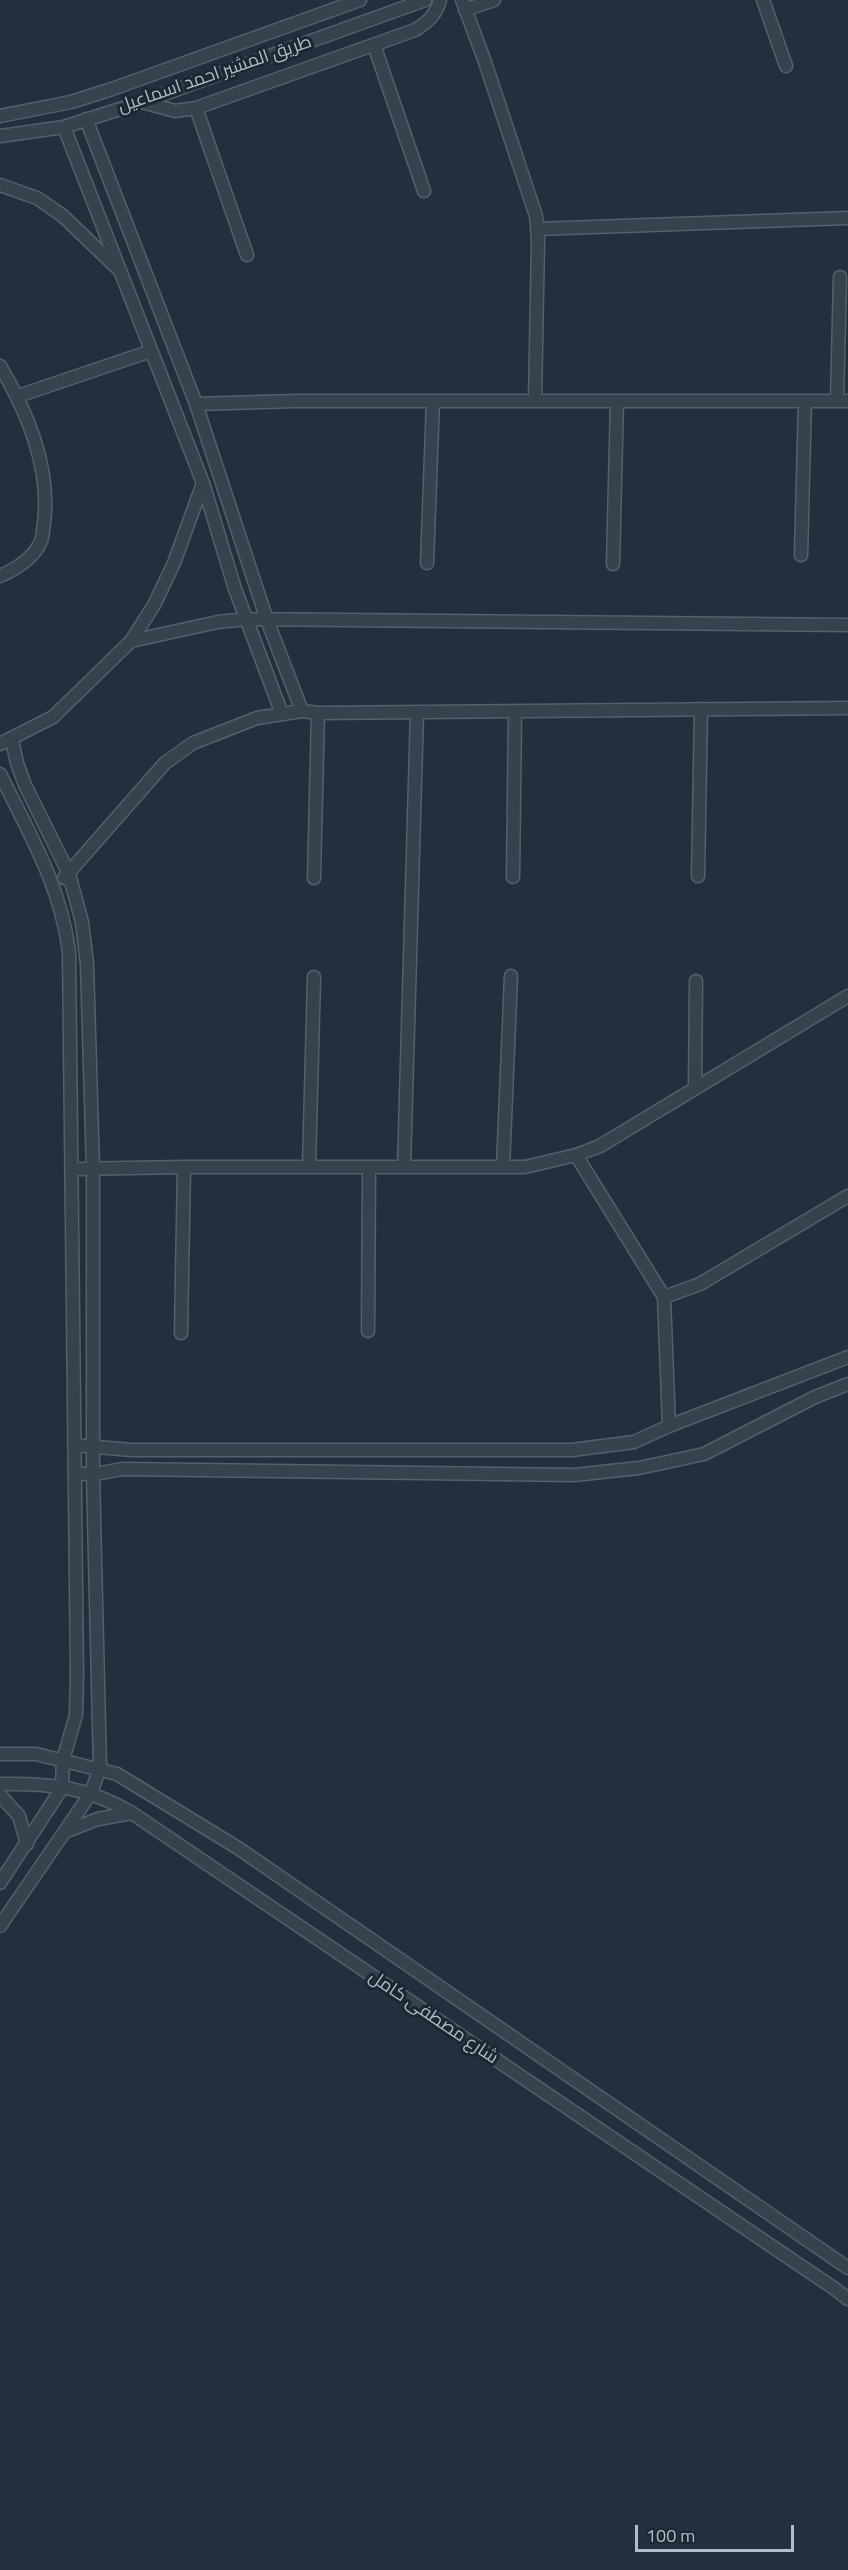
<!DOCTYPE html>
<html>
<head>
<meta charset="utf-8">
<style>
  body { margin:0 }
  #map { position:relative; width:848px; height:2570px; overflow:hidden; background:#242f3e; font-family:"Titillium Web",sans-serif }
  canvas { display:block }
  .scale { position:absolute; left:635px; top:2525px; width:159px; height:27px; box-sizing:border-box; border:3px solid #b4bcc9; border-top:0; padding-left:8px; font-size:18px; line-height:21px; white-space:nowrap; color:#b4bcc9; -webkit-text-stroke:4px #1d2633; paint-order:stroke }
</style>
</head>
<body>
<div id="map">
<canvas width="848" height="2570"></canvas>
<div class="scale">100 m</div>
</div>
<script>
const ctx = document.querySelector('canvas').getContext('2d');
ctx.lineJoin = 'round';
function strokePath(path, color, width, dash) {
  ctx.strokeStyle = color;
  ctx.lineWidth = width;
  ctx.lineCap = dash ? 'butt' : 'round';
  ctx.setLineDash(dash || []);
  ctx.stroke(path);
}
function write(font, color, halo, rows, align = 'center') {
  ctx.font = font + ' "Titillium Web",Cairo,sans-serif';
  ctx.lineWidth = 6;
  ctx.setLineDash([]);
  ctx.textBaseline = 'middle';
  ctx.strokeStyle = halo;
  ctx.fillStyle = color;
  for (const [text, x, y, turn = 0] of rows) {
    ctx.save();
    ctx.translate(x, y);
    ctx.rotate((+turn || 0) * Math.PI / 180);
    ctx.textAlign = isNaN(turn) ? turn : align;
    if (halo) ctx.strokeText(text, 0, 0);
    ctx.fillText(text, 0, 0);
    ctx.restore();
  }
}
const minor = new Path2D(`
  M462 0 485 62 536 216 538 239 535 401
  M763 0 786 66
  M465 10 494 0
  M374 45 424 191
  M142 102 175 111 196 108 415 30C428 22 436 15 440 0
  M196 108 247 255
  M0 116 71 102 112 89 360 0
  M86 119 196 404 267 620 302 711
  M64 127 203 483 235 589 282 714
  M0 136 64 127 142 102 425 0
  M0 185 37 198 63 216 117 268
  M537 229 848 218
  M0 366C28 413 51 468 44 523 43 529 43 536 41 541 34 558 16 569 0 576
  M18 396 151 351
  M837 401 840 277
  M196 404 295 401H848
  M801 555 805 401
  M427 563 433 401
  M613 564 617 401
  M131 641 154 605 174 563 203 483
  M0 744 53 717 131 641 218 622 246 619 848 625
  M0 774C29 833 61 886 69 952L77 1676 76 1715 63 1760 62 1788 0 1883
  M698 876 701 709
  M513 877 515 712
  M64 878 165 763 193 743 257 718 302 711 318 713 848 708
  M314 878 318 713
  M695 1088 696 981
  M576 1155 664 1297 669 1426
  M309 1167 314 977
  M404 1167 417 712
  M503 1167 511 976
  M72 1169 184 1167H525L576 1155 600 1146 848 996
  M664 1297 700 1284 848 1196
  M368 1331 369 1167
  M181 1333 184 1167
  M74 1445 132 1450H572L634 1442 669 1426 848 1357
  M75 1474 101 1473 122 1469 574 1475 639 1468 704 1454 815 1397 848 1384
  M0 1754H36L117 1774 238 1848 848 2268
  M0 1784C50 1783 88 1787 132 1813L835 2289 848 2299
  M0 1795 19 1816 27 1844
  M67 1831 98 1819 132 1813
  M0 1926 91 1793 100 1768 93 1474V1169L87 964 82 922 69 874 25 785 17 763 12 740`);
strokePath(minor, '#565f6c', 15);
strokePath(minor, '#38414e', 12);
write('18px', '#b4bcc9', '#1d2633', [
  ["طريق المشير احمد اسماعيل",215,75,-19],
  ["شارع مصطفى كامل",433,2018,34]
]);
</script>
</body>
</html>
